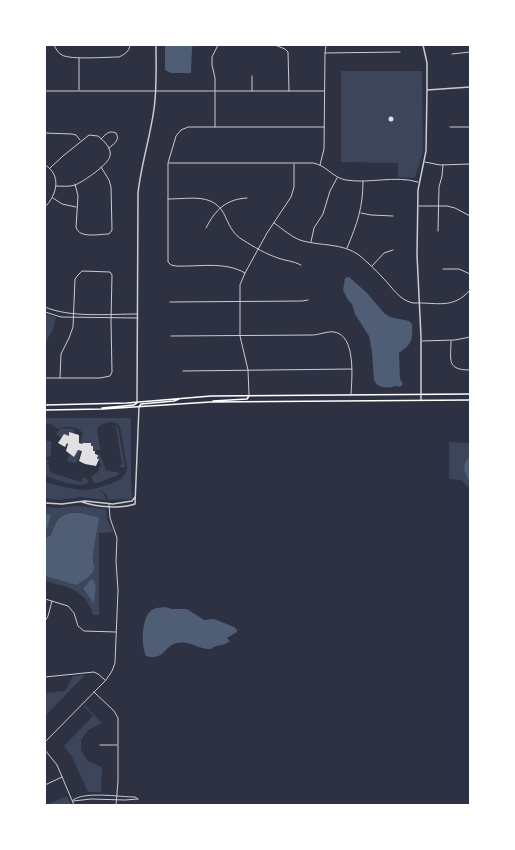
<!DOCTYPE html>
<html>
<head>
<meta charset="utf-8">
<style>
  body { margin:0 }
  #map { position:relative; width:515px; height:850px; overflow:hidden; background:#2d3142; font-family:Quicksand,sans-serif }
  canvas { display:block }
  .frame { position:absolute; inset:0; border:46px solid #fff; pointer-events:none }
</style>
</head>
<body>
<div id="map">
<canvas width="515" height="850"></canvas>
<div class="frame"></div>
</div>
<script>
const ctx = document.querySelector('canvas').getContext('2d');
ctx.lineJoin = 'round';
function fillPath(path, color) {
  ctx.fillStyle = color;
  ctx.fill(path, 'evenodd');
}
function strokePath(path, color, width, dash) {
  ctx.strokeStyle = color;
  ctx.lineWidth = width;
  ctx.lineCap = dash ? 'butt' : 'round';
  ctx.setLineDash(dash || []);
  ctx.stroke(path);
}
fillPath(new Path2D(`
  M341 71H422L423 151 415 178 398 177V163L341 162Z
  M45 314 56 317 53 330 47 339 45 348Z
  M45 418H131V480L132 499 108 500 106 494 97 488C109 484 128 481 127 466L120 427C116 419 106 422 99 426L97 430 100 448V450L93 451V446H91V443L80 444 83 434 80 430C73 427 65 425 58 429L51 424H45Z
  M114 426 118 427 125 466 124 468 120 467V465L122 464 116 427H113Z
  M62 428 74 429V434L70 433 69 436H62L61 438 56 434 59 430Z
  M45 441H51V456L46 457V460H50L45 465Z
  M449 442 470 443V489L461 480 449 479Z
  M78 450 81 451 76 463 67 461 70 454 74 456Z
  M100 454 106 470 120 473 118 475 97 483H94L91 477 98 472 99 467H101L100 462 98 461 99 459H97L98 455Z
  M47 464 49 465V470L52 473 81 482 83 477H84L88 480V483C80 489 54 479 45 476V466Z
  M45 482C61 486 80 493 97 488L104 494 106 499 105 500 81 497 60 500 45 498Z
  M76 506 106 509 107 519 113 532 99 533V615H93C86 589 67 587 45 581V576L74 584H79L93 572 94 565 93 556 98 517C84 514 64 507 55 523 53 527 53 531 51 535L45 538V532L46 531 48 523 51 518 49 514H45V507L58 508ZM90 580 96 586 94 603 83 590Z
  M85 675 46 715 45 716V693L65 691 73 676Z
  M85 705 102 723 88 730 81 740V750L88 761 102 767 101 792H88L71 755 64 746 93 716 84 706Z
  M67 796 71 805H47Z`), '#3c4559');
fillPath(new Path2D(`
  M165 45H193L192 48 191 73H171L165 70Z
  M349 277 367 293 384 313 390 317 409 321 412 324C413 340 412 344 399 353L400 379 403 384 400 387 395 386C387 389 377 388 374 380L372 352 369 336 355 314 352 304 348 300 343 290 345 278Z
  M470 457V481C464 474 461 463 470 457Z
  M70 513H81L98 517 99 518C97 531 94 544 93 556 92 561 96 567 93 572 92 575 80 584 76 585L45 576V538L51 535C56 523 55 517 70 513Z
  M45 514H49L51 516 46 531 45 532Z
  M93 579 96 586 94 604 83 589 90 580Z
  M165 607 172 609H187L204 620 214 619 234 627 237 630V632L227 638 230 641C223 647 216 644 211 649 199 650 190 640 177 643 164 646 164 661 146 656 141 645 141 617 152 610 156 607 161 608 165 607Z`), '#4f5d75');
fillPath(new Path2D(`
  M388.5 119a2.5 2.5 0 1 1 5 0a2.5 2.5 0 1 1-5 0Z
  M69 432 79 435V443L82 444 83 443H91V446H93V451H91H95V454L98 455 97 459H99L96 466 85 464 79 461 82 451 78 450 74 457 66 451 68 444 67 443 65 447 58 443 64 434 69 436Z`), '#e0e0e3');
strokePath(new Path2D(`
  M54 45C56 49 58 53 62 55 70 60 107 57 119 57 125 54 129 52 130 45
  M275 45 285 49 288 52 289 91
  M325 53 400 52
  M452 54 470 52
  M252 76V91
  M79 90V58
  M45 91H324
  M215 127V78L212 65V57L218 45
  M450 127H470
  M45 133 72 134 76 135 80 140
  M101 139C106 134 109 130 116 133 120 140 115 143 109 148
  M425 162 440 165 470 164
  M169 163H313C326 165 333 178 346 180 370 184 395 175 418 182
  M45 165C62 175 57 195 45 207
  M320 165 324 149 325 53 326 45
  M50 168 63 156 89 135 98 136C103 140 112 148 110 156 109 164 83 182 75 185 69 187 62 186 56 186
  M75 184 78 196 76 227C79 239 99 234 109 234L112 230 111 187 109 180 101 167
  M53 198 62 204 76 207
  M168 199C192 199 215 192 226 218 230 227 234 235 243 240 254 247 266 254 278 258 286 261 294 261 301 265
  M419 206H447L455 208 470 216
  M361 213 371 215 393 216
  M274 223C283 229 292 238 303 241 322 246 342 243 359 255 367 262 376 270 383 278 393 288 399 300 413 303 436 302 453 310 470 290
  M206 228C215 210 226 199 247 198
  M438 231 439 187 442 176 443 165
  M311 242 314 228 323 214 330 191 337 178
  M347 248C357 224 363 208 363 181
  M372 266 384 253 393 250
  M443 269H459L470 274
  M245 273C225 261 198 267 176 266L171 265 168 262V163L176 136 181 130 188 127H324
  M170 302 302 301 308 300
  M45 307C70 318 109 314 137 314
  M45 312 61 317 138 318
  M171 336 312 335C319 335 327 331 334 332 356 335 352 378 351 394
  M422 341 455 340 470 337
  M451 341C451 360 446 370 470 370
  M183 371 352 369
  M45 378H100L110 376 112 372 111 320 112 275 110 272 82 271 78 275 75 279 73 327 69 338 61 354 60 378
  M249 395 248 370 240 336V285L245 273 267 233 291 197 294 187V164
  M45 599 68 606 74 613 78 626 84 631 116 632
  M45 621 48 616 52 601
  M45 677 94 672 98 674 105 680
  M94 692 114 711 118 718V781L116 805
  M45 742 106 680 112 671 115 663 118 590 116 561 117 538 110 518 109 504
  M100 745H117
  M45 750 57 765 74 805
  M45 785 62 777
  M73 800C85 791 119 797 135 797L138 799
  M73 801 91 799 125 800 138 799`), '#caccd0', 1);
strokePath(new Path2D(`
  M427 90 470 87
  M421 400V337L417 255 418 190 426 151 427 90V63L423 45
  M137 402 138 193C141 165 150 138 154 109 157 88 156 66 156 45
  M82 502C97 507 120 509 135 504L139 407
  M45 503 62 504 85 501 113 504 132 501 135 497`), '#caccd0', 1.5);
strokePath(new Path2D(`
  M213 401 247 399 249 396
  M45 405 127 403 211 396 470 394
  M139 407 141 404 174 401 179 399
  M102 408 134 405 137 403
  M45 410 103 409 210 402 470 400`), '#fff', 1.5);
</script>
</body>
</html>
